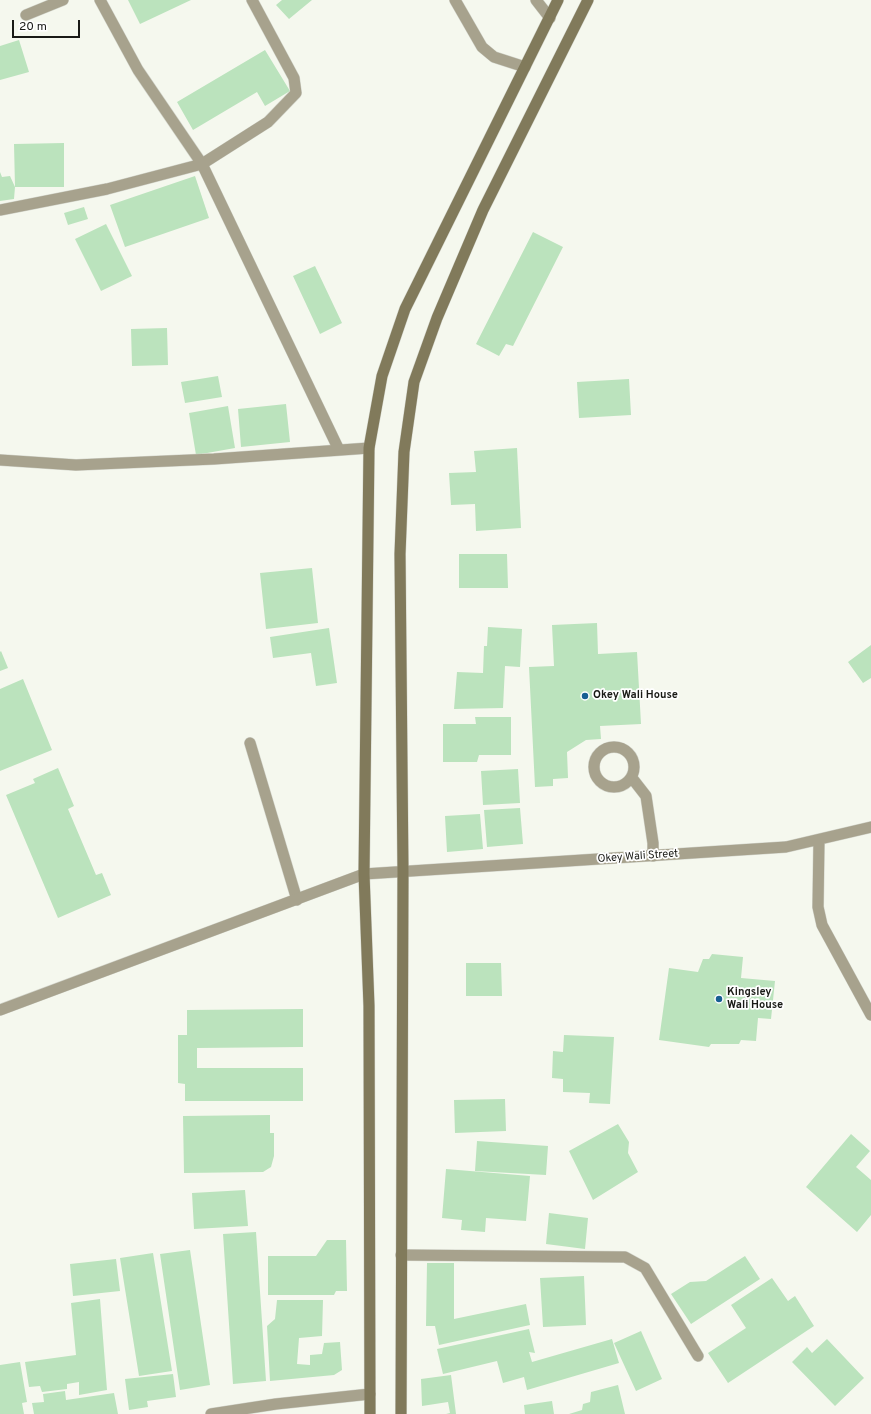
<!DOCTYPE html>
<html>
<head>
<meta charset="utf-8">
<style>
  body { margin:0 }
  #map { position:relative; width:871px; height:1414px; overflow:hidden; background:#f5f8ee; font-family:Overpass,sans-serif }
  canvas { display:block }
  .scale { position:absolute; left:12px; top:20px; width:68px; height:18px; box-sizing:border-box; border:2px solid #191a16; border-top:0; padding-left:5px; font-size:12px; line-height:14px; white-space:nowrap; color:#191a16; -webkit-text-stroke:3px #fff; paint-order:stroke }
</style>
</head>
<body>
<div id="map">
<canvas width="871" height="1414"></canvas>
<div class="scale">20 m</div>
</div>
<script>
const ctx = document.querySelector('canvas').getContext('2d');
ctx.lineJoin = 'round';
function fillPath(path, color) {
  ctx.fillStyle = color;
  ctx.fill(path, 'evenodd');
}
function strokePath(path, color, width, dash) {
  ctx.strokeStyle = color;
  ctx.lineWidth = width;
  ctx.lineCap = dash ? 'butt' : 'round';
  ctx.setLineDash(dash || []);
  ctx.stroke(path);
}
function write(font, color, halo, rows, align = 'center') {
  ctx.font = font + ' Overpass,sans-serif';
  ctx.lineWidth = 3.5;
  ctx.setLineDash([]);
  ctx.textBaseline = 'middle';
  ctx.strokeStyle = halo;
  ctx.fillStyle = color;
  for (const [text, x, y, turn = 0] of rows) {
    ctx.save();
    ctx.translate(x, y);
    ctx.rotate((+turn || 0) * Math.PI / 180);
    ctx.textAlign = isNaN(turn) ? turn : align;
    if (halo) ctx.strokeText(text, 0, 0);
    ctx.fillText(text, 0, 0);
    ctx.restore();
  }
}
fillPath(new Path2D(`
  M128 0H191L140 24Z
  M282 0H312L289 19 276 5Z
  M19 40 29 72 0 80V46Z
  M265 50 290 91 265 106 257 92 193 130 177 102Z
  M64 143V187H15L14 144Z
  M0 172 2 177 10 176 15 187 14 199 0 201Z
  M195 176 209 218 125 247 110 205Z
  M84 207 88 219 68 225 64 213Z
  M106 224 132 276 101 291 75 239Z
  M533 232 563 247 513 346 506 344 499 356 476 344Z
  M315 266 342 323 320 334 293 276Z
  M167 328 168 365 132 366 131 329Z
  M218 376 222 397 185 403 181 382Z
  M629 379 631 415 579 418 577 382Z
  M286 404 290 442 241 447 238 409Z
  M228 406 235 448 196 455 189 413Z
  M517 448 521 528 476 531 475 504 451 505 449 473 476 472 474 451Z
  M459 554H507L508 588H459Z
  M312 568 318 623 266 629 260 573Z
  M597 623 598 654 637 652 641 724 600 726 601 739 586 740 567 752 568 778 553 779V786L535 787 529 667 554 666 552 625Z
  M488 627 522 629 520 667 505 666 503 708 454 709 457 672 483 673 484 646H487Z
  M329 628 337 683 316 686 311 653 273 658 270 637Z
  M871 645V678L863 683 848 662Z
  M1 651 8 668 0 671V652Z
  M23 679 52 750 0 771V689Z
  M475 717H511V755H479L477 762H443V724H476Z
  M58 768 74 806 68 809 96 875 102 873 111 895 58 918 6 795 35 783 33 779Z
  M518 769 520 803 483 805 481 771Z
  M520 808 523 844 487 847 484 810Z
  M480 814 483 849 447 852 445 816Z
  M712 954 743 957 741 978 775 981 771 1019 758 1018 756 1041 741 1040 739 1044H711L709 1047 659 1040 669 968 698 972 703 959H709Z
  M466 963H501L502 996H466Z
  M303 1009V1047L197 1048V1068H303V1101H185V1084L178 1083V1035H187V1010Z
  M564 1035 614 1037 610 1104 589 1103 590 1093 563 1092V1079L552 1078 553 1051 563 1052Z
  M505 1099 506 1131 455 1133 454 1100Z
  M270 1115V1133H274V1156L271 1167 263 1172 184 1173 183 1116Z
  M618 1124 629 1142 628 1153 638 1172 593 1200 569 1151Z
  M851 1134 870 1151 856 1167 871 1180V1215L857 1232 806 1187Z
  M477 1141 548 1146 546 1175 475 1171Z
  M446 1169 530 1176 526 1221 486 1218 485 1232 461 1230 462 1220 442 1218Z
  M245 1190 248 1226 194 1229 192 1193Z
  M549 1213 588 1218 585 1249 546 1244Z
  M256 1232 266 1381 233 1384 223 1234Z
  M327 1240H346L347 1291H336L334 1295H268V1256H316Z
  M190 1250 210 1385 180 1390 160 1254Z
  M153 1253 172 1371 139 1376 120 1258Z
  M745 1256 760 1279 691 1324 671 1294 690 1282 706 1281Z
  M116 1259 120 1291 73 1296 70 1264Z
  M427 1263H454V1319L526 1304 530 1325 439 1345 435 1326H426Z
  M584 1276 586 1325 543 1327 540 1278Z
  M772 1278 788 1301 795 1296 814 1326 728 1383 708 1353 746 1328 731 1305Z
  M100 1299 107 1390 79 1395V1382L67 1384V1389L42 1392 40 1386 29 1387 25 1362 76 1355 71 1303Z
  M277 1300H323L322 1336 299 1338 297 1364 310 1365V1355L322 1354 324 1343 340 1342 342 1370 334 1375 270 1381 267 1326 275 1319Z
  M529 1329 535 1353 529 1352 532 1362 612 1339 619 1363 527 1390 524 1377 503 1383 497 1361 443 1374 437 1349Z
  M641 1331 662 1379 636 1391 614 1343Z
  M827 1339 864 1378 835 1406 792 1362 807 1347 812 1353Z
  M20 1362 27 1402 22 1403 24 1414H0V1365Z
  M173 1374 176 1397 147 1401 148 1407 129 1410 125 1379Z
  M451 1375 456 1414H446L450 1413 448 1402 422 1406 421 1379Z
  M618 1385 625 1414H569L582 1410 583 1404 590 1402 591 1392Z
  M65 1391 66 1400 114 1393 118 1414H34L32 1403 44 1402 43 1394Z
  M552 1401 554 1414H525L524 1405Z`), '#bbe3bd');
const service = new Path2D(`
  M455 0 482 47 494 57 525 67
  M536 0 550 18
  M250 743 297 900
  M594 767a20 20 0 1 1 40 0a20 20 0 1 1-40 0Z
  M632 778 646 796 653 843V856`);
const minor = new Path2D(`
  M100 0 138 70 202 164 339 450
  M26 15 63 0
  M0 210 107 189 202 164 268 122 296 93 294 78 252 0
  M0 460 76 465 214 459 369 448
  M819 840 818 907 822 925 871 1015
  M0 1010 364 874 786 847 871 827
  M401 1255 625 1257 645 1268 698 1356
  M211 1414 276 1404 370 1394`);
const secondary = new Path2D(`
  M370 1414 369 1006 364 874 369 448 382 376 405 309 558 0
  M401 1414 403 872 400 554 404 452 414 382 437 318 483 210 588 0`);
strokePath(service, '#d2d4cb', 12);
strokePath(minor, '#d2d4cb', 12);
strokePath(secondary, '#d2d4cb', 12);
strokePath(service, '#a7a28d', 11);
strokePath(minor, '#a7a28d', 11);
strokePath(secondary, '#817a5b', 11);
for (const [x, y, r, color] of [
  [585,696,4,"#175f93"],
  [719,999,4,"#175f93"]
]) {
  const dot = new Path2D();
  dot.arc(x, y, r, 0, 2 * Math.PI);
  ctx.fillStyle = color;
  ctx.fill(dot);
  strokePath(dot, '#fff', 1.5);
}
write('bold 11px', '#191a16', '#fff', [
  ["Okey Wali House",593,696],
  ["Kingsley",727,993],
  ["Wali House",727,1006]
], 'left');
write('11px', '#191a16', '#fff', [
  ["Okey Wali Street",638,857,-4]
]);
</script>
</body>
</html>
